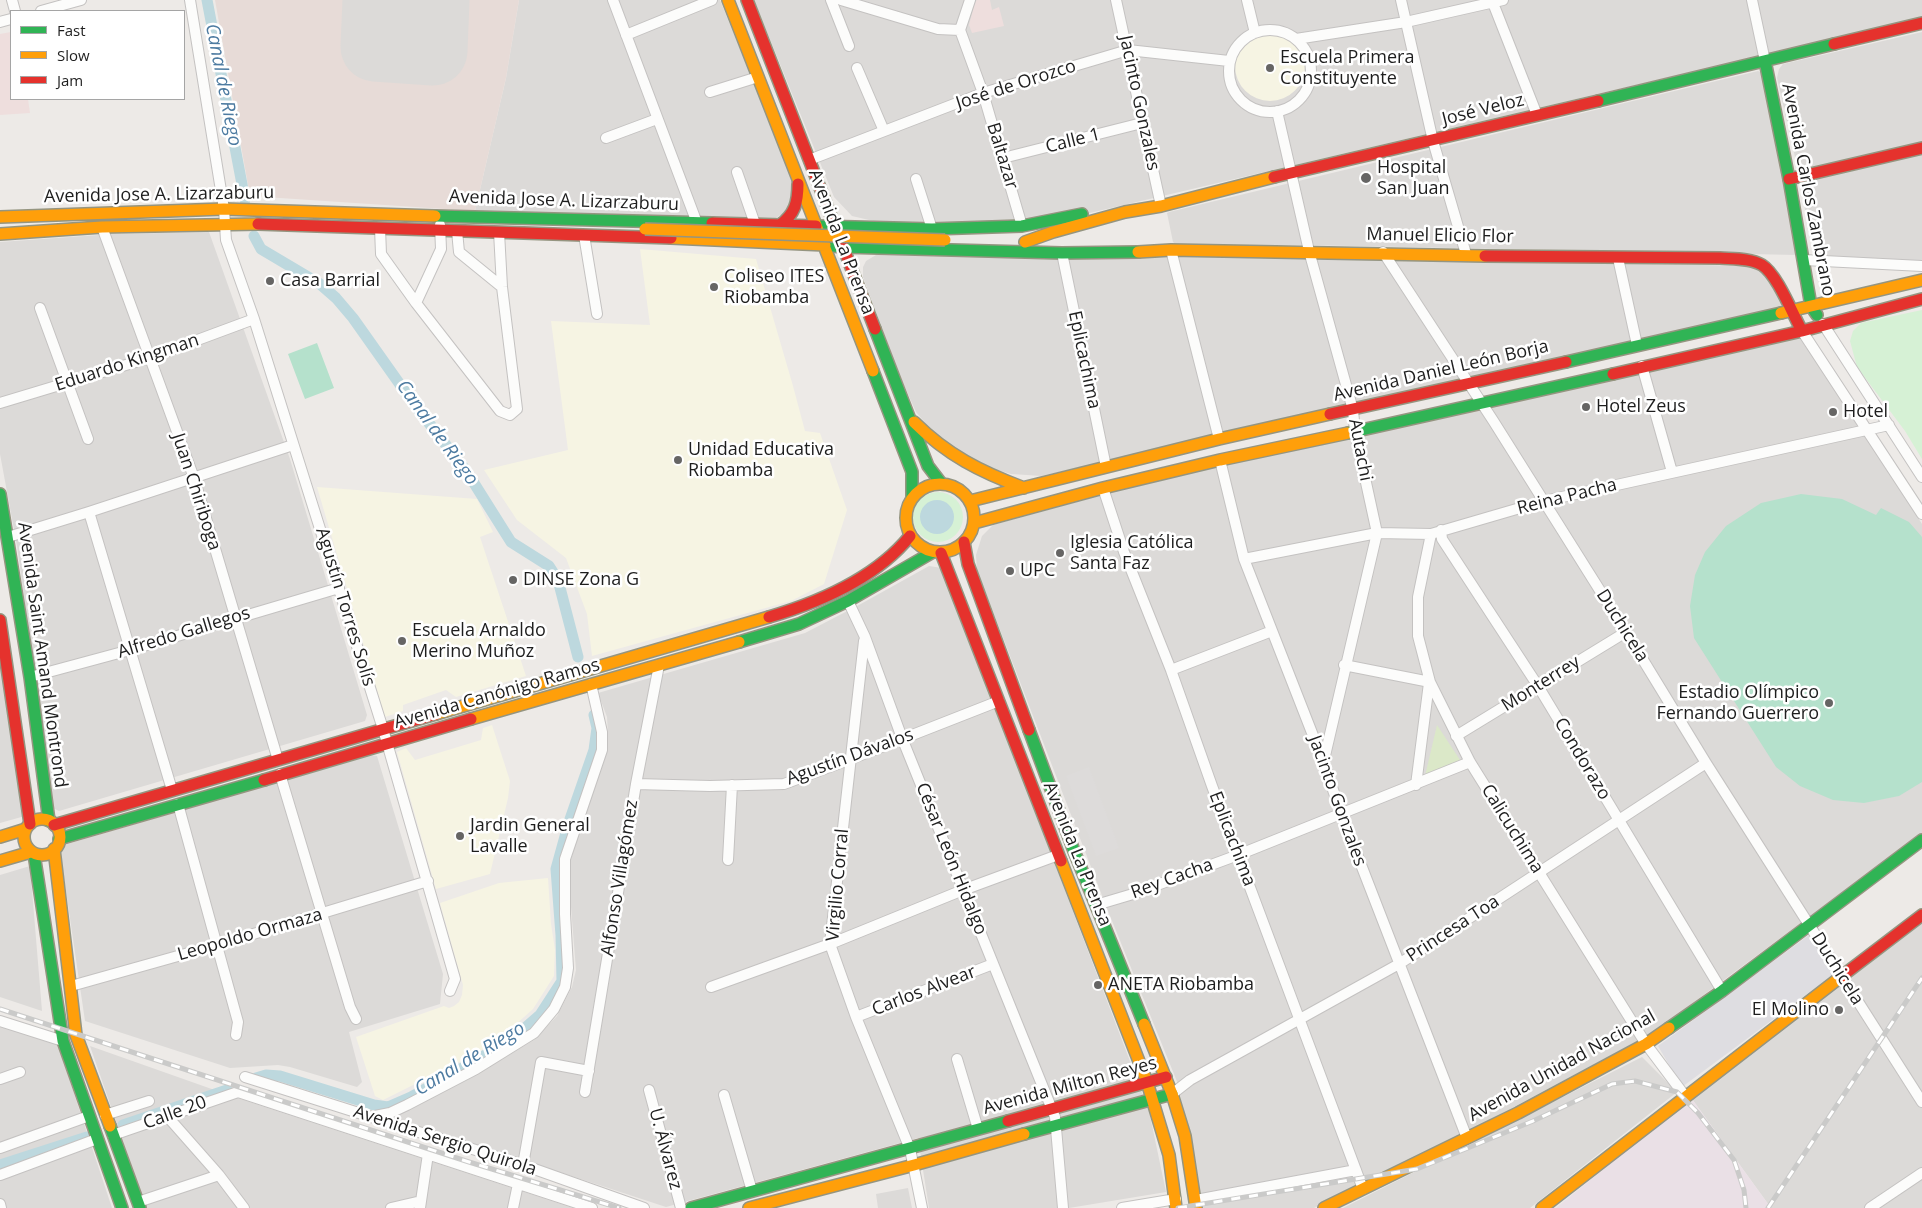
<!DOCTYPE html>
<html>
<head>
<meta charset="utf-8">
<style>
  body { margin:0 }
  #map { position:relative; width:1922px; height:1208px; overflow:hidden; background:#edeae7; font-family:"Open Sans",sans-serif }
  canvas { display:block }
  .legend { position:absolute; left:10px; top:10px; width:175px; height:90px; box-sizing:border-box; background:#fff; border:1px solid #a5a5a5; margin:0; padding:6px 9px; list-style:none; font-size:15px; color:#1e1e1e }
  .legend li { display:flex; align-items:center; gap:10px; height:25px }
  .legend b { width:25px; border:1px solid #a5a5a5 }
</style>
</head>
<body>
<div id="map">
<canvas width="1922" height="1208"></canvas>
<ul class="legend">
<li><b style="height:6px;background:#30b455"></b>Fast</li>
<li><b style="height:6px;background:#ff9f0a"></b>Slow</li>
<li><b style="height:6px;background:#e5322d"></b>Jam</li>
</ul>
</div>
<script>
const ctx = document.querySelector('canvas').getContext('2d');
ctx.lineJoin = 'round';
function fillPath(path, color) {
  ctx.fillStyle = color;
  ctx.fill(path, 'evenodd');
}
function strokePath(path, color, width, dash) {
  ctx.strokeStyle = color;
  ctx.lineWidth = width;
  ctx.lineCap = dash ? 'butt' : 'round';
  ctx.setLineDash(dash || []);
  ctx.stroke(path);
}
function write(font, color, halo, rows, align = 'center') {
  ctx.font = font + ' "Open Sans",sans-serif';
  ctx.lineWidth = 5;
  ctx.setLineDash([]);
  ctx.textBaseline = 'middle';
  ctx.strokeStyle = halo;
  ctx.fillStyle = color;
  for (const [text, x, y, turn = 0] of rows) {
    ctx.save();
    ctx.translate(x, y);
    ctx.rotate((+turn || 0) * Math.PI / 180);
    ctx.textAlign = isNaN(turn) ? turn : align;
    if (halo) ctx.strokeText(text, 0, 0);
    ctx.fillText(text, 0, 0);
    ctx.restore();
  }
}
fillPath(new Path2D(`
  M519 0H720L793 179 794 198 786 212 774 219 475 211 506 78Z
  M754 0H1922V18L1047 223H882L852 216 834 197Z
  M1922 32V263L1817 257 1813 255 1798 170 1777 78 1779 69 1783 64Z
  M1758 71 1763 73 1798 255 1301 245 1178 246 1173 242 1167 213 1169 212Z
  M209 232 290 459 367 715 365 721 59 811 53 808 17 546 0 454V242L113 234Z
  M876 255 1309 257 1749 266 1766 275 1782 303 1780 308 1041 476 1027 475 1011 474 990 468 964 456 936 436 916 412 899 374 863 277V267L866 261Z
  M1799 338 1806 342 1922 524V833L1651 1034 1465 1133 1314 1208H1200L1178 1084 1106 906 977 570 976 555 982 536 993 525 1226 461Z
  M929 566 942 568 1149 1111 1166 1192 1069 1208H929L918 1138 666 1207 401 1120 398 1114 469 1079 534 1040 557 1016 572 987 576 970 568 869 588 804 603 762 608 734 607 717 598 693 805 633 859 605Z
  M0 655 25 816 0 823Z
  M370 755 377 756 443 974 440 1004 349 1032 362 1082 357 1087 290 1067 278 1065 230 1068 85 1021 60 850 64 845Z
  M30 866 42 1011 0 997V875Z
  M1922 923V1208H1771L1692 1099Z
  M0 1024 53 1041 58 1045 112 1208H0Z
  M90 1046 240 1099 573 1208H146Z
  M1642 1057 1677 1092 1530 1208H1343Z
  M908 1188 912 1208H878L876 1194Z`), '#dcdad8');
fillPath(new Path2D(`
  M977 0H990L992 10 999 7 1004 26 972 33 969 25 975 2Z
  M11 32V99H28L30 113 0 115V34Z`), '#eededd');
fillPath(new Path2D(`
  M1692 1099 1771 1208H1556L1623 1153Z`), '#eae0e6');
fillPath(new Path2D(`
  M1235 66a35 35 0 1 1 70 0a35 35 0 1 1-70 0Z
  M640 249 756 259 793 386 805 431 820 433 847 510 824 584 791 601 592 656 587 614 566 558 517 520 484 470 568 450 551 321 650 325Z
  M317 487 477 499 493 532 480 537 526 676 456 697 446 690 403 705V711L385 717Z
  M492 725 510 781 508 798 490 874 436 889 397 752 406 748 415 760 481 740 483 728Z
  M548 878 551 924 555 950 554 976 533 1009 504 1035 477 1053 383 1100 375 1096 356 1037 444 1006 449 1008 454 1006 459 1002 462 995 463 985 440 903 499 883Z`), '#f6f4e3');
fillPath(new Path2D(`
  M215 0H519L506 78 475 211 250 196Z`), '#e7dbd7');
fillPath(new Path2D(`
  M1437 725 1462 763 1425 776Z`), '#dbe8c8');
fillPath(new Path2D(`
  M1922 310V459L1905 431 1857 367 1850 341 1853 331 1861 323Z
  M913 517a25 25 0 1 1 50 0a25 25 0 1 1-50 0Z`), '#d6f1d5');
fillPath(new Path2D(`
  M317 343 334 388 305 399 288 354Z
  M1801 494 1842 499 1876 515 1881 508 1909 522 1922 537V782L1899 796 1864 803 1833 800 1800 786 1776 767 1694 638 1690 606 1695 575 1705 552 1726 526 1761 503Z`), '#b5e1cc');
fillPath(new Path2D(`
  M1089 767 1119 848 1096 856 1066 776Z`), '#dddbda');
fillPath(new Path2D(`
  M1809 935 1834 974 1682 1087 1658 1046Z`), '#dedde1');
fillPath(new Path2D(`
  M920 517a17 17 0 1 1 34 0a17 17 0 1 1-34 0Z`), '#bdd8de');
strokePath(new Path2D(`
  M207 0 245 200
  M254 236 261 249 320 284 336 298 353 318 411 400 467 472 511 542 549 566 558 580 578 657
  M256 1078 266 1075 280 1076 374 1105 388 1107 411 1097 510 1041 540 1015 562 981 561 935 556 869 569 822 594 750 597 728 594 715
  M123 1125 227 1090
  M0 1165 87 1137`), '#bdd8de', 11);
strokePath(new Path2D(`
  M377 0 375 47 433 51 435 0`), '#dcdad8', 69);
const street = new Path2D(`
  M12 0 15 11
  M190 0 224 209 226 240 254 319 383 729 455 979 450 991
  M613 0 697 223
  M831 0 849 46
  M841 0 938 29 960 30
  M1116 0 1161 206
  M1247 0 1255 33
  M1401 0 1433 141 1466 254
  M1752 0 1765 61
  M1493 3 1537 115
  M41 11 81 0
  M0 22 11 19
  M960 30 983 93 1022 226
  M960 30 970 0
  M1229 71a41 41 0 1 1 82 0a41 41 0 1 1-82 0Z
  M626 35 712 0
  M1296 39 1406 22 1503 0
  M857 68 884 131
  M710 92 758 77
  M1277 111 1309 251 1353 410 1355 432 1377 533 1324 760
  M606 138 657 119
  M1003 158 1142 123
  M809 160 983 93 1128 50 1229 61
  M737 172 755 224
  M916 179 932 229
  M102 227 194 478 278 760
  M380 228 381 254 416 303 500 411 510 415 517 409 502 287 499 232
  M457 231 459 252 502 287
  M584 235 597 314
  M1171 250 1219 439
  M1383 252 1494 422 1626 632 1706 763 1922 1102
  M1062 253 1106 467
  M1618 258 1637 345
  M1804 260 1922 266
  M416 303 441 249 440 225
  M40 308 88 439
  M1823 324 1922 477
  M1802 331 1922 514
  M1642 366 1672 472
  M0 403 149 358 254 319
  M1220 460 1244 559 1323 761 1341 813 1467 1138
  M1103 488 1124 552 1171 670 1212 786 1363 1189
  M89 512 172 790
  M1441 530 1442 539 1538 686 1722 991
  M1431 534 1418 597V636L1430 682 1470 762 1646 1044 1685 1096
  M8 537 89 512 293 445
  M1244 559 1377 533 1431 534 1544 501 1889 425
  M848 601 865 637 902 738 1055 1117 1063 1208
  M864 641 830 944 856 1017 910 1149 922 1208
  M1344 665 1430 682
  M1171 670 1272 631
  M30 677 130 650 339 588
  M1456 736 1626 632
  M280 774 350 1007 356 1019
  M636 784 710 786 784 784 851 759 999 701
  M1416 785 1429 683
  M178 804 238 1022 236 1035
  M728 860 732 785
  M1096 905 1133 894 1238 855 1470 762
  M71 986 217 945 428 881
  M711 987 830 944 963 890 1058 855
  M856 1017 993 964
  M0 1021 63 1041
  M957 1059 978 1129
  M245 1077 523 1165 644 1208
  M0 1079 20 1072
  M649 1090 681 1208
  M585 1092 636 784 659 665
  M1172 1094 1190 1080 1399 964 1706 763
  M724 1095 752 1191
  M105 1115 149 1101
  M167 1116 219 1175 244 1208
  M370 1117 390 1113 407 1105 476 1069 534 1033 554 1009 565 987 568 968 565 914V859L602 750V732L591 684
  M113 1135 238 1092 592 1208
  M0 1148 89 1116
  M523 1165 541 1062 589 1071
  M0 1175 97 1139
  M1196 1200 1356 1170
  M138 1202 219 1175
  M0 1204 1 1208
  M391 1208 421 1201
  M420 1208 428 1154
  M513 1208 518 1184
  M1122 1208 1176 1199
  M1870 1208 1922 1173`);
const fast = new Path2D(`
  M1765 61 1789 179 1811 306 1817 315
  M1598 101 1834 44
  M435 216 712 223
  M816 226 932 229 1022 226 1082 214
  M825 245 842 247 1062 253 1138 252
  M875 329 928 466 941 483
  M1566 362 1781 313
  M873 371 912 472V498
  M1348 433 1613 374
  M0 494 30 677 49 821
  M739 642 799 624 848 601 933 552
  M1029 730 1074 851 1144 1024
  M59 839 264 780
  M34 854 63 1041 122 1208
  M1669 1028 1722 991 1922 840
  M110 1126 140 1208
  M1024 1134 1172 1094
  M691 1208 1008 1121`);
const slow = new Path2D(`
  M728 0 873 371
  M0 217 224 209 435 216
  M0 234 102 227 258 224
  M671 238 825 245
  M1025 242 1053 232 1125 212 1161 206 1274 177
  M1138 252 1171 250 1485 256
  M1781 313 1922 280
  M914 422C947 455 981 472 1024 488
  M906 518a34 34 0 1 1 68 0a34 34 0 1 1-68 0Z
  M970 501 1219 439 1330 414
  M974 523 1103 488 1220 460 1348 433
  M436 714 769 617
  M471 719 739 642
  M24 837a18 18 0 1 1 36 0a18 18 0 1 1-36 0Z
  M0 837 26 829
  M54 849 76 1035 110 1126
  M0 861 31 852
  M1061 861 1147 1082 1169 1155 1176 1208
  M1144 1024 1172 1094 1185 1136 1196 1208
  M749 1208 914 1165 1024 1134
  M1324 1208 1518 1113 1646 1044 1669 1028
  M1542 1208 1842 976`);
const jam = new Path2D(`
  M747 0 875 329
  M1834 44 1922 23
  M1274 177 1598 101
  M1789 179 1922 148
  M712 223 816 226
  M258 224 671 238
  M780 225C795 214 798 202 798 184
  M1485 256 1720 258C1733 259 1750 258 1762 265 1777 274 1793 315 1802 331
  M1613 374 1802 331 1922 299
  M1330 414 1566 362
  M964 542 968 564 1029 730
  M941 553 1061 861
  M769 617C820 602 876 578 910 536
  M0 620 30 824
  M264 780 471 719
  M54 825 436 714
  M1842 976 1922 915
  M1008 1121 1166 1077`);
strokePath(street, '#c4c2c1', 12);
strokePath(fast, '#959580', 14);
strokePath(slow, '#959580', 14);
strokePath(jam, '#959580', 14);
strokePath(street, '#fcfcfb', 10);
strokePath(fast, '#30b455', 11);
strokePath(slow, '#ff9f0a', 11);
strokePath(jam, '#e5322d', 11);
const rail = new Path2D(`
  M0 1009 469 1162 619 1208
  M1178 1208 1417 1169 1533 1121 1612 1084 1635 1081 1677 1092 1698 1113 1734 1160 1744 1190 1746 1208
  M1768 1208 1922 978`);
strokePath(rail, '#cacac9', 5);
strokePath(rail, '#fff', 3, [9]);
const slowBridge = new Path2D(`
  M645 229 945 240`);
strokePath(slowBridge, '#959580', 14, []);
strokePath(slowBridge, '#ff9f0a', 11);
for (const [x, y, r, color] of [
  [1270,68,5,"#666564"],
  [1366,178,6,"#666564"],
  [270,281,5,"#666564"],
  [714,287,5,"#666564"],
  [1586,407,5,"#666564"],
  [1833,412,5,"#666564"],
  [678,460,5,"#666564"],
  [1060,553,5,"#666564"],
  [1010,571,5,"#666564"],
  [513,580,5,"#666564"],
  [402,641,5,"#666564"],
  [1829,703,5,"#666564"],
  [460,836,5,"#666564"],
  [1098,985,5,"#666564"],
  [1839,1010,5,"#666564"]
]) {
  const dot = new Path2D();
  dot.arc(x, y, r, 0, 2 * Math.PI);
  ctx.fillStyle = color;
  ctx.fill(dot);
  strokePath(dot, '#fff', 2);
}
write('18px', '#1e1e1e', '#fff', [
  ["Escuela Primera",1280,58],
  ["Constituyente",1280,79],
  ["Hospital",1377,168],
  ["San Juan",1377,189],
  ["Coliseo ITES",724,277],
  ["Riobamba",724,298],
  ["Casa Barrial",280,281],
  ["Hotel Zeus",1596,407],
  ["Hotel",1843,412],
  ["Unidad Educativa",688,450],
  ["Riobamba",688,471],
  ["Iglesia Católica",1070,543],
  ["Santa Faz",1070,564],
  ["UPC",1020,571],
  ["DINSE Zona G",523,580],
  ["Escuela Arnaldo",412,631],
  ["Merino Muñoz",412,652],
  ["Estadio Olímpico",1819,693,"right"],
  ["Fernando Guerrero",1819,714,"right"],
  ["Jardin General",470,826],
  ["Lavalle",470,847],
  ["ANETA Riobamba",1108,985],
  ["El Molino",1829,1010,"right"]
], 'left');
write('18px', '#1e1e1e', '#fff', [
  ["José de Orozco",1016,85,-18],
  ["Jacinto Gonzales",1139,103,78],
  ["José Veloz",1483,110,-14],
  ["Calle 1",1073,141,-14],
  ["Baltazar",1002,156,73],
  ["Avenida Carlos Zambrano",1808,190,79],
  ["Avenida Jose A. Lizarzaburu",159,195,-1],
  ["Avenida Jose A. Lizarzaburu",564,201,2],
  ["Manuel Elicio Flor",1440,236,1],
  ["Avenida La Prensa",841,242,69],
  ["Eplicachima",1084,360,78],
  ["Eduardo Kingman",127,363,-18],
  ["Avenida Daniel León Borja",1441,371,-13],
  ["Autachi",1360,450,79],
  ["Juan Chiriboga",196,492,72],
  ["Reina Pacha",1567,497,-14],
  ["Agustín Torres Solís",345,607,73],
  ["Duchicela",1622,626,58],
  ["Alfredo Gallegos",184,633,-17],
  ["Avenida Saint Amand Montrond",42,655,82],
  ["Monterrey",1541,684,-32],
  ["Avenida Canónigo Ramos",497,694,-16],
  ["Agustín Dávalos",850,757,-20],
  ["Condorazo",1582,759,59],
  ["Jacinto Gonzales",1337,801,70],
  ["Calicuchima",1512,829,58],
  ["Eplicachima",1232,839,69],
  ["Avenida La Prensa",1077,854,68],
  ["César León Hidalgo",951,859,68],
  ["Alfonso Villagómez",620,878,-81],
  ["Rey Cacha",1172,879,-20],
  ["Virgilio Corral",838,885,-85],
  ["Princesa Toa",1453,929,-33],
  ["Leopoldo Ormaza",250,935,-16],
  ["Duchicela",1837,969,58],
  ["Carlos Alvear",924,991,-21],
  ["Avenida Unidad Nacional",1562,1066,-29],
  ["Avenida Milton Reyes",1070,1086,-15],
  ["Calle 20",175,1113,-20],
  ["Avenida Sergio Quirola",445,1141,18],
  ["U. Álvarez",665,1149,75]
]);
write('italic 19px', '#4d7ba1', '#fff', [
  ["Canal de Riego",223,85,79],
  ["Canal de Riego",437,433,54],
  ["Canal de Riego",470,1059,-31]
]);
</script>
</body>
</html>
